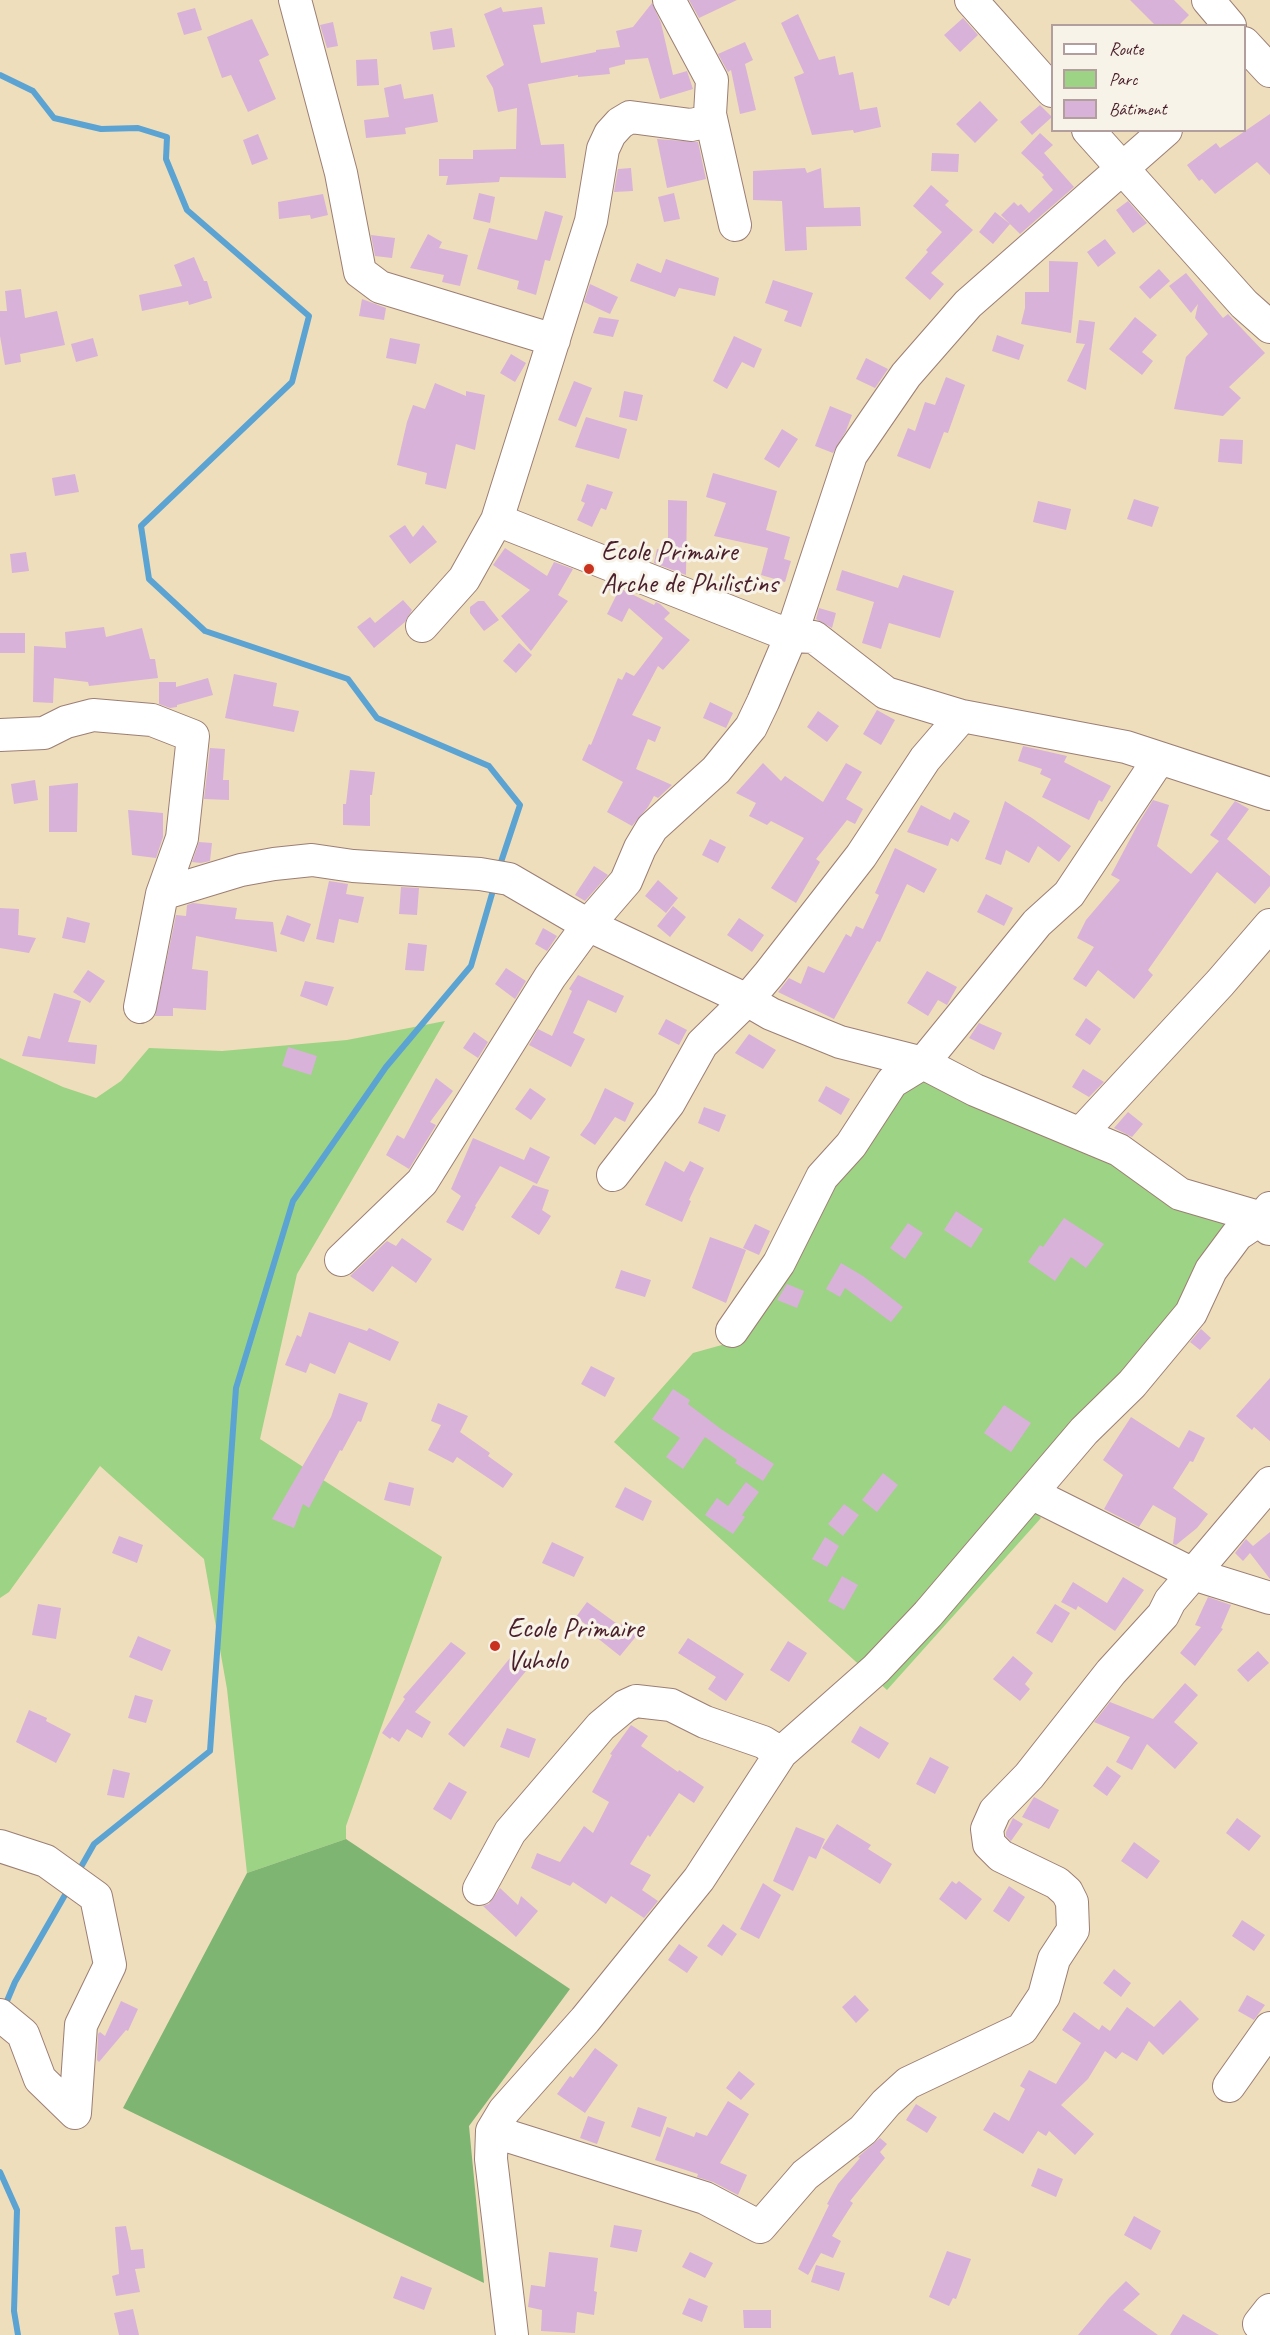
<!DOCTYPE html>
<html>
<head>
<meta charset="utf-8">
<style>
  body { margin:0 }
  #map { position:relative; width:1270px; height:2335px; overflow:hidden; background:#efdebc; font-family:Caveat,sans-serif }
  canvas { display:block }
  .legend { position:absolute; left:1051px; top:24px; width:195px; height:108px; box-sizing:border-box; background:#f7f3e8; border:2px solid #b29e9c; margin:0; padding:8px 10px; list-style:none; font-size:18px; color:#4a1f2b }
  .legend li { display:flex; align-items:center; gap:12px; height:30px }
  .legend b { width:30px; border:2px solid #b29e9c }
</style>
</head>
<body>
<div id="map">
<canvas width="1270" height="2335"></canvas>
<ul class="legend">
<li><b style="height:8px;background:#fff"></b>Route</li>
<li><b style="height:16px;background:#9dd384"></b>Parc</li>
<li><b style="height:16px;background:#d8b2d8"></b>Bâtiment</li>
</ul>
</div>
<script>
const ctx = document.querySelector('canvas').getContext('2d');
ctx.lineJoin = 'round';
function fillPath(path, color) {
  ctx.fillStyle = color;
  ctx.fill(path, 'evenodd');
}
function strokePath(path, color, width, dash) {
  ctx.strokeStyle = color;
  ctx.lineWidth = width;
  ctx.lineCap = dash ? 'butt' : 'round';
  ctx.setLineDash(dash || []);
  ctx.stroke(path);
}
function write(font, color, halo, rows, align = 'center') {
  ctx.font = font + ' Caveat,sans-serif';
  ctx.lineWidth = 6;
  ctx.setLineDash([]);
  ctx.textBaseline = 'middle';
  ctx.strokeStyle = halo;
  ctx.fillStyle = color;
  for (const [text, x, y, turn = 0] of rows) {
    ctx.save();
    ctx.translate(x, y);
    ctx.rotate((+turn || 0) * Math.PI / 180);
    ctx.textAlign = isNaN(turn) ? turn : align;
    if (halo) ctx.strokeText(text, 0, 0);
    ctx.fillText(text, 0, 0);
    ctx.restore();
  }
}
fillPath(new Path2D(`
  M445 1021 297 1274 260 1439 442 1557 346 1826V1839L247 1873 227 1689 204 1559 100 1466 9 1592 0 1598V1058L63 1087 96 1098 121 1081 149 1048 222 1051 347 1040Z
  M930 1074 1238 1218 1182 1313 1018 1492 1041 1518 887 1690 614 1442 693 1353 747 1338 818 1207 893 1101Z`), '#9dd384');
fillPath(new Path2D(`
  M346 1839 570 1989 469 2126 484 2283 123 2108 247 1873Z`), '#7eb572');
strokePath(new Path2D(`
  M0 75 33 91 54 118 101 129 138 128 167 137 166 159 187 210 309 316 292 382 141 526 149 579 205 631 348 679 377 718 489 766 520 805 499 868
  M77 1874 94 1844 210 1751 236 1388 293 1201 386 1067 471 966 494 887
  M4 2008 15 1982 69 1888
  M0 2172 17 2210 14 2311 18 2335`), '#5ba3d2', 6);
fillPath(new Path2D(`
  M689 0H737L699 18Z
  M1130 0H1174L1189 15 1178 26H1156Z
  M652 3 661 23 673 75 687 71 693 89 660 99 648 58 625 60V64L609 68 610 74 578 77V75L528 84 541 145 564 144 566 178 500 177 499 182 446 185 448 176H439V159H473V150L516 149 517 108 498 112 493 88 486 76 504 65 484 14 501 7 503 12 542 7 545 24 533 25 541 63 596 52V50L620 47 616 31 633 27Z
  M195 8 202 30 184 35 177 13Z
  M798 14 819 60 835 56 839 75 853 72 860 110 877 107 881 127 854 133 853 130 812 135 794 77 804 73 781 23Z
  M963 18 978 35 960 52 944 35Z
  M252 19 269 55 259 60 276 99 248 112 231 75 222 78 207 37Z
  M333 22 338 46 327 48 320 25Z
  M452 28 455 47 433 50 430 32Z
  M745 42 753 60 745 64 756 110 740 114 731 70 728 72 718 54Z
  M377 59 379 85 357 86 356 60Z
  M401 84 404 99 433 94 438 122 405 128 406 134 366 138 364 120 389 117 384 88Z
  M980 101 998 120 975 143 956 124Z
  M1040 105 1052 117 1032 135 1020 122Z
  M1270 114V175L1257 162 1215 194 1202 179 1199 181 1187 165 1216 143 1220 148Z
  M1040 133 1053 145 1044 153 1074 187 1020 234 1001 215 1014 202 1018 206 1021 204 1029 213 1053 190 1042 177 1044 175 1021 153Z
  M258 134 268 159 252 165 243 140Z
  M657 139 698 142 706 179 667 188Z
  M932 153 959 154 958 172 931 171Z
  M631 168 633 191 614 192 618 169Z
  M805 168 807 173 821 168 824 208 860 207 861 226 806 227 807 250 785 251 782 201 753 200V171Z
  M931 185 949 201 945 205 973 230 931 273 944 284 930 300 905 278 928 252 926 250 942 232 913 206Z
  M479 193 495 197 490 223 473 219Z
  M674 193 680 219 664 222 658 197Z
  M323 194 328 215 311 219 310 215 279 219 278 202Z
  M1128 201 1147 223 1133 233 1116 210Z
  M545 211 563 216 550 261 545 260 536 295 517 289 519 281 477 269 489 228 537 240Z
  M995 212 1010 224 993 244 979 232Z
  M428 234 442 242 439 248 468 255 460 286 442 282 444 275 410 268Z
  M371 235 395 238 392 258 375 256Z
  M1105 239 1116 253 1098 267 1087 252Z
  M194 257 204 281H207L212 298 189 305 188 301 142 311 139 295 182 286 174 265Z
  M666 259 719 278 715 296 679 288 675 297 630 281 637 263 661 273Z
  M1049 261 1078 262 1071 333 1021 324 1025 308V292H1049Z
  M1159 269 1170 281 1150 299 1139 287Z
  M1186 273 1223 318 1228 314 1265 353 1229 387 1241 398 1223 416 1174 409 1186 357 1208 334 1195 318 1198 304 1191 313 1169 286Z
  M773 280 813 293 801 327 784 321 788 311 765 303Z
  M590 284 618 297 610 314 584 302Z
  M21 289 25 318 57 311 65 345 20 354 21 362 5 365 0 336V311H7L5 291Z
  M362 299 386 308 384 320 359 316Z
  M599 317 619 320 613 337 593 333Z
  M1135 317 1157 335 1142 352 1153 361 1142 375 1109 349Z
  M1079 320 1095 322 1086 390 1067 381 1085 344 1076 343Z
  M997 335 1024 345 1019 360 992 351Z
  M734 336 762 349 754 368 742 362 727 389 713 381Z
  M93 338 98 356 76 362 71 344Z
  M390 338 420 344 416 364 386 358Z
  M511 354 526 363 515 382 500 373Z
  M866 358 888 369 875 388 856 379Z
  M946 377 965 385 948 433 944 432 930 469 897 456 908 428 915 431 925 402 935 405Z
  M574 381 592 388 576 427 558 420Z
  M435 383 466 396V391L485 395 475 450 456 444 446 489 425 484 427 473 397 465 407 422 413 405 425 409Z
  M624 391 643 395 637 421 619 417Z
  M830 406 852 415 846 431 833 453 815 446Z
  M586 417 627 429 619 459 575 447Z
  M782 429 798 439 779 468 764 459Z
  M1220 439 1243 440 1242 464 1218 462Z
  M713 473 777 491 766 530 790 537 784 559 791 561 785 582 761 575 768 548 714 536 726 503 706 497Z
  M75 474 79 492 55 496 52 478Z
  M587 484 613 492 606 510 601 508 592 527 577 520 585 503 581 501Z
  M1134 499 1159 507 1152 527 1127 519Z
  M668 500 687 501 686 575 654 563 657 549 668 551Z
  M1038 501 1071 509 1066 530 1033 522Z
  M405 525 413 537 423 525 437 542 410 564 389 536Z
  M505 548 547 576 554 562 573 569 558 595 568 601 531 651 501 616 530 590 493 565Z
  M26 552 29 571 12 573 10 554Z
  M842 570 898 588 903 575 954 591 940 638 889 623 881 649 862 643 874 602 836 590Z
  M609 583 654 605 656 602 660 604 670 613 664 619 690 640 663 670 658 666 632 715 661 727 655 742 648 739 636 769 672 785 658 798 654 796 648 807 632 826 607 812 623 782 582 760 589 744 591 745 618 678 622 680 626 672 634 676 663 638 629 608 622 622 607 614 616 596 606 587Z
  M403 600 412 610 405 622 374 648 357 627 370 617 375 623Z
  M478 601H484L499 620 484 631 470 613V607Z
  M819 608 836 613 832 628 816 619Z
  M104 627 106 637 142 628 150 659H155L158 678 89 686 88 682 54 678 53 703 33 702 34 646 66 648 65 632Z
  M0 633H25V653H0Z
  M519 643 532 655 516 673 503 661Z
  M234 674 277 683 273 706 299 711 294 732 225 718Z
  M208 678 213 695 177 705V707L170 708 159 704V682H176V687Z
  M710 702 733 713 726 728 703 718Z
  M877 710 895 720 881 745 863 734Z
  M818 711 839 726 827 742 807 727Z
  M1023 746 1067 756 1064 762 1111 786 1102 802 1099 800 1089 820 1042 797 1051 779 1040 774 1042 769 1018 761Z
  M210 748 225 749 223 780H229V800L204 799Z
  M763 763 781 781 785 776 823 802 846 763 862 772 846 799 863 809 855 824 847 820 816 859 820 862 796 903 771 888 804 838 771 821 767 825 749 816 756 803 736 793Z
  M350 770 375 772 372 795H370V826L343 825V804H346Z
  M35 780 38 800 14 804 11 784Z
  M78 783 77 832H49V786Z
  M1153 800 1169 805 1157 846 1191 874 1219 841 1210 835 1235 801 1249 809 1227 839 1270 876V886L1255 904 1217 872 1148 970 1153 975 1134 999 1098 970 1086 987 1073 979 1094 947 1077 938 1086 920 1120 880 1111 875 1138 824Z
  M1005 801 1032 818 1071 846 1059 862 1038 846 1029 863 1006 850 1001 865 985 859Z
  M921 805 950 820 954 812 970 821 958 842 951 838 948 846 907 832Z
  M128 810 163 813V837L156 858 132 855Z
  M710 839 726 847 718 863 702 855Z
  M199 842 212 843 210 861 201 863 192 862Z
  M895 848 937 869 924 893 907 884 880 942 877 941 834 1019 778 992 789 978 801 984 808 966 824 973 846 934 851 937 856 926 863 929 879 895 875 893Z
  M594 866 608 875 585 901 575 895Z
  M658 880 678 898 666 913 645 896Z
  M329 881 348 884 346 894 364 897 358 923 339 919 334 943 316 939Z
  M401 887 419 888 417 915 399 914Z
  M986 894 1013 908 1004 926 977 912Z
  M193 903 237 908 235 919 273 922 277 952 196 936 192 969 208 971 206 1010 173 1008V1016H155L176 915 186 916 187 905Z
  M673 906 686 917 670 937 657 926Z
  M0 908 19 909 18 935 36 938 29 953 0 948Z
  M287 915 311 924 304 942 280 934Z
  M67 917 90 923 85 943 62 938Z
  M739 918 764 935 752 952 727 935Z
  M543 928 557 936 547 951 535 944Z
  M408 943 427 945 424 971 405 970Z
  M506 968 526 981 515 999 495 984Z
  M88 970 105 981 90 1003 73 992Z
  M927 971 957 987 947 1005 938 1000 928 1016 907 1003Z
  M578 975 624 996 616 1013 588 1000 573 1033 585 1039 571 1067 529 1045 538 1029 552 1036 572 991 569 989Z
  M305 981 334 987 327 1006 300 996Z
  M54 993 81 1001 68 1042 97 1045 95 1064 22 1056 28 1036 40 1039Z
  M1086 1018 1101 1029 1090 1045 1075 1035Z
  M666 1019 687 1030 679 1045 658 1034Z
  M979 1023 1002 1033 994 1050 969 1038Z
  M474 1032 488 1042 478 1058 463 1048Z
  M749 1034 776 1050 763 1069 735 1053Z
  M288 1047 317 1056 311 1075 282 1066Z
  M1083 1069 1104 1082 1089 1097 1072 1087Z
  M436 1078 453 1091 430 1122 436 1125 409 1169 386 1155 397 1135 404 1139Z
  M826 1086 850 1099 841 1115 818 1101Z
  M530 1088 546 1099 531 1120 515 1109Z
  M605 1088 634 1103 625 1122 615 1117 595 1145 580 1135 590 1121Z
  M704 1107 726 1115 719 1132 698 1123Z
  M1128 1112 1143 1124 1132 1137 1114 1128Z
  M473 1138 524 1160 530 1147 550 1157 537 1184 500 1166 475 1206 476 1207 463 1231 446 1222 461 1196 451 1189Z
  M665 1161 684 1172 690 1161 704 1168 689 1200 691 1201 682 1222 645 1205Z
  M533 1185 549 1190 542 1210 551 1216 539 1235 511 1217Z
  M956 1211 983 1229 971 1248 944 1230Z
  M1064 1218 1104 1244 1086 1268 1071 1257 1055 1281 1028 1262 1040 1245 1043 1247Z
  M908 1223 923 1233 905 1259 890 1248Z
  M755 1224 770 1231 759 1255 743 1248Z
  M710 1237 746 1250 726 1303 692 1288Z
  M402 1238 432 1259 416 1283 392 1266 373 1292 350 1276 387 1241 396 1246Z
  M841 1263 863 1276 903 1307 891 1322 845 1288 840 1297 826 1289Z
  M621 1270 651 1280 645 1297 615 1288Z
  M787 1284 804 1291 797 1308 777 1300Z
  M309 1312 367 1331 369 1328 399 1342 390 1361 349 1342 335 1374 310 1363 306 1373 285 1365 297 1335 301 1337Z
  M1201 1329 1211 1338 1200 1350 1190 1342Z
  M591 1366 615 1378 605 1397 581 1384Z
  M1270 1378V1441L1254 1427 1252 1430 1236 1416Z
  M673 1389 690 1400 688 1404 721 1429 774 1464 763 1481 735 1463 737 1460 705 1437 683 1469 666 1457 680 1438 652 1419Z
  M339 1393 368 1403 361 1422 358 1421 342 1451 340 1450 309 1508 303 1504 294 1528 272 1519 331 1417Z
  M438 1403 468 1416 460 1432 490 1453 488 1456 513 1474 503 1488 457 1457 453 1463 428 1450 441 1425 431 1421Z
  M1004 1405 1031 1423 1011 1452 984 1433Z
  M1131 1417 1179 1448 1189 1430 1205 1438 1193 1462 1190 1461 1173 1488 1208 1514 1197 1528 1176 1545 1173 1544 1176 1518 1153 1505 1139 1527 1104 1509 1123 1475 1103 1460Z
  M883 1473 898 1485 877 1512 862 1500Z
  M389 1482 414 1488 410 1506 384 1500Z
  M746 1482 759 1492 742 1515 745 1517 733 1534 705 1515 717 1498 728 1506Z
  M625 1487 652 1501 643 1521 615 1507Z
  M844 1504 859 1515 843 1536 828 1524Z
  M1270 1532V1579L1250 1553 1243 1561 1235 1553 1246 1539 1253 1546Z
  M119 1536 143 1545 137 1563 112 1553Z
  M825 1537 839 1546 827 1567 812 1559Z
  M552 1542 584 1557 574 1577 542 1563Z
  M842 1576 858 1585 844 1610 828 1601Z
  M1123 1577 1144 1590 1115 1631 1078 1606 1076 1610 1061 1602 1073 1582 1107 1603Z
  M1208 1597 1231 1605 1221 1628 1223 1629 1195 1666 1180 1653 1201 1627 1195 1625Z
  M587 1602 620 1626 623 1622 638 1634 620 1656 591 1633 593 1630 576 1617Z
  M38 1604 61 1608 56 1639 32 1635Z
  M1055 1604 1070 1613 1052 1643 1036 1633Z
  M138 1636 171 1650 162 1671 129 1657Z
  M688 1638 744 1674 726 1701 708 1689 716 1677 678 1653Z
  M788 1641 807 1653 789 1682 770 1670Z
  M451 1642 466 1653 415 1712 431 1722 422 1738 407 1729 399 1742 392 1737 390 1739 382 1733 405 1699 403 1697Z
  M1258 1651 1269 1663 1248 1682 1237 1670Z
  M1013 1656 1033 1673 1025 1684 1030 1689 1020 1701 993 1679Z
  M510 1658 526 1671 464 1747 448 1734Z
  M1185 1683 1198 1695 1174 1722 1198 1743 1175 1769 1147 1744 1132 1770 1116 1762 1130 1737 1094 1722 1110 1702 1153 1719Z
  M135 1695 153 1700 146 1723 128 1718Z
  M29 1710 47 1718 46 1721 71 1734 56 1763 16 1742Z
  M631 1725 648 1736 641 1746 678 1772 679 1770 704 1787 694 1803 679 1793 650 1837 648 1835 630 1864 651 1875 642 1890 658 1901 644 1918 611 1896 606 1904 573 1882 570 1886 531 1868 537 1853 560 1862 584 1826 593 1833 609 1802 592 1792 612 1755 610 1754Z
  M860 1726 889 1743 879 1759 851 1742Z
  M507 1728 536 1739 529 1758 500 1747Z
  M930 1757 949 1767 935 1794 916 1784Z
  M1107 1766 1121 1776 1107 1796 1093 1786Z
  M113 1769 130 1773 124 1798 107 1795Z
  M449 1782 467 1792 451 1820 433 1809Z
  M1034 1797 1059 1810 1049 1829 1022 1817Z
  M1013 1818 1023 1824 1011 1841 1006 1836V1832Z
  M1237 1818 1261 1836 1249 1851 1226 1833Z
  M837 1824 871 1845 868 1849 892 1864 880 1884 822 1848Z
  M796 1827 825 1839 816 1859 809 1856 793 1891 773 1881Z
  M1134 1842 1160 1861 1147 1879 1121 1861Z
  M952 1881 956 1884 959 1881 982 1899 966 1920 939 1899Z
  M763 1883 781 1895 759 1939 740 1929Z
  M1009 1886 1025 1897 1009 1922 993 1911Z
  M500 1888 518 1905 521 1896 538 1911 516 1937 483 1906 489 1904Z
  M1242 1920 1265 1935 1254 1951 1232 1936Z
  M723 1924 737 1934 722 1956 707 1946Z
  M679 1944 698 1957 687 1973 668 1960Z
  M1114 1969 1131 1983 1121 1997 1103 1983Z
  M855 1995 869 2010 856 2023 842 2007Z
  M1247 1995 1265 2005 1254 2020 1238 2011Z
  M1180 2000 1199 2019 1163 2055 1149 2041 1137 2061 1122 2052 1116 2059 1105 2051 1088 2079 1061 2105 1094 2134 1075 2155 1049 2131 1046 2136 1038 2131 1023 2154 983 2130 994 2112 1009 2121 1025 2089 1020 2086 1029 2070 1056 2084 1081 2043 1062 2030 1074 2012 1099 2030 1102 2025 1110 2031 1127 2007 1154 2027Z
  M121 2001 138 2009 128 2031 126 2030 99 2062 97 2060 98 2034 100 2032 105 2036Z
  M595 2048 618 2065 585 2113 557 2094 570 2076 573 2078Z
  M739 2071 755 2084 741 2100 726 2088Z
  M728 2101 749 2114 720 2163 747 2175 738 2195 713 2182 697 2177 698 2174 655 2160 667 2127 694 2137 696 2132 707 2136Z
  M916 2104 937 2117 927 2133 906 2120Z
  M638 2107 667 2117 660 2137 631 2127Z
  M588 2116 605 2122 597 2144 580 2138Z
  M880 2138 887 2144 880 2152 885 2158 850 2201 853 2203 832 2236 841 2241 833 2258 821 2253 808 2275 798 2269 829 2205 827 2204 838 2184 860 2158 858 2157Z
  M1038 2168 1063 2179 1056 2197 1031 2186Z
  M1134 2216 1161 2231 1151 2250 1124 2235Z
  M614 2225 642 2230 637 2252 610 2247Z
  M126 2226 131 2250 143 2249 145 2268 135 2269 140 2292 116 2296 112 2276 119 2274 115 2227Z
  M947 2251 971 2259 956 2299 953 2298 949 2306 929 2297Z
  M549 2252 598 2258 594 2291 597 2292 594 2315 577 2312 575 2333 541 2331 542 2310 528 2307 531 2285 545 2287Z
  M690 2252 713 2263 705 2278 682 2267Z
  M816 2265 845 2273 839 2291 811 2282Z
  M401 2276 432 2288 424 2310 393 2298Z
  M1126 2281 1140 2294 1123 2310 1158 2335H1078L1109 2298Z
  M689 2298 708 2306 702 2322 682 2314Z
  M133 2309 139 2335H119L114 2313Z
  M743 2310H771V2328H744Z
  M1183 2314 1219 2335H1170Z`), '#d8b2d8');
const minor = new Path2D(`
  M295 0 341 173 360 272 380 287 554 340
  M971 0 1052 91
  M1208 0 1230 26
  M1244 43 1270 71
  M710 114 735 225
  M1088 130 1244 304 1270 327
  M497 520 791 636 814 637 886 693 962 716 1126 747 1270 794
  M422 626 464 579 497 520 591 221 603 149 610 134 620 123 630 117 691 125 705 122 710 114 712 80 669 0
  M0 735 44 733 66 722 93 715 152 720 193 736 182 838 162 894 140 1007
  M162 894 241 870 274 864 312 860 353 866 480 874 509 879 588 925 747 1000 771 1014 840 1042 923 1063 975 1090 1119 1150 1180 1194 1262 1218 1269 1229
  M1081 1133 1220 983 1270 925
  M613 1175 669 1103 702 1044 747 1000 769 974 861 856 925 759 962 716
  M341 1260 422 1182 550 977 588 925 626 881 640 848 652 828 716 770 751 727 763 702 791 636 851 455 906 375 968 304 1166 130
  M732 1331 779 1263 822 1177 851 1145 892 1082 923 1063 1037 923 1069 894 1159 759
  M1031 1493 1193 1574 1270 1483
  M0 1846 46 1861 96 1897 110 1965 81 2025 75 2113
  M479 1889 510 1832 601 1726 625 1706 636 1701 671 1705 705 1722 763 1742 781 1753
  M0 2015 23 2034 40 2079 75 2113
  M1229 2086 1270 2028
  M492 2131 705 2198 760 2227 805 2175 863 2130 886 2103 908 2083 1022 2029 1044 1996 1054 1959 1073 1930 1072 1902 1067 1892 1057 1883 1001 1856 989 1844 987 1829 995 1811 1029 1776 1111 1672 1163 1615 1170 1601 1193 1574 1270 1598
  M1259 2324 1270 2310
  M512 2335 491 2159 492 2131 504 2111 585 2020 699 1879 781 1753 876 1669 928 1614 1084 1431 1132 1384 1191 1313 1211 1270 1237 1235 1262 1218 1270 1208`);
strokePath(minor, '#9c7e74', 34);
strokePath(minor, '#fff', 32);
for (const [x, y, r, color] of [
  [589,569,6,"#c8321e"],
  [495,1646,6,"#c8321e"]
]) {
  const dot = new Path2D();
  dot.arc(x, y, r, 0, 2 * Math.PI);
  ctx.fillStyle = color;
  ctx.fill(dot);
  strokePath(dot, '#f7f3e8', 2);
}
write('28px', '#4a1f2b', '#f7f3e8', [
  ["Ecole Primaire",601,553],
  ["Arche de Philistins",601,585],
  ["Ecole Primaire",507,1630],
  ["Vuholo",507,1662]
], 'left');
</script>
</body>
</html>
